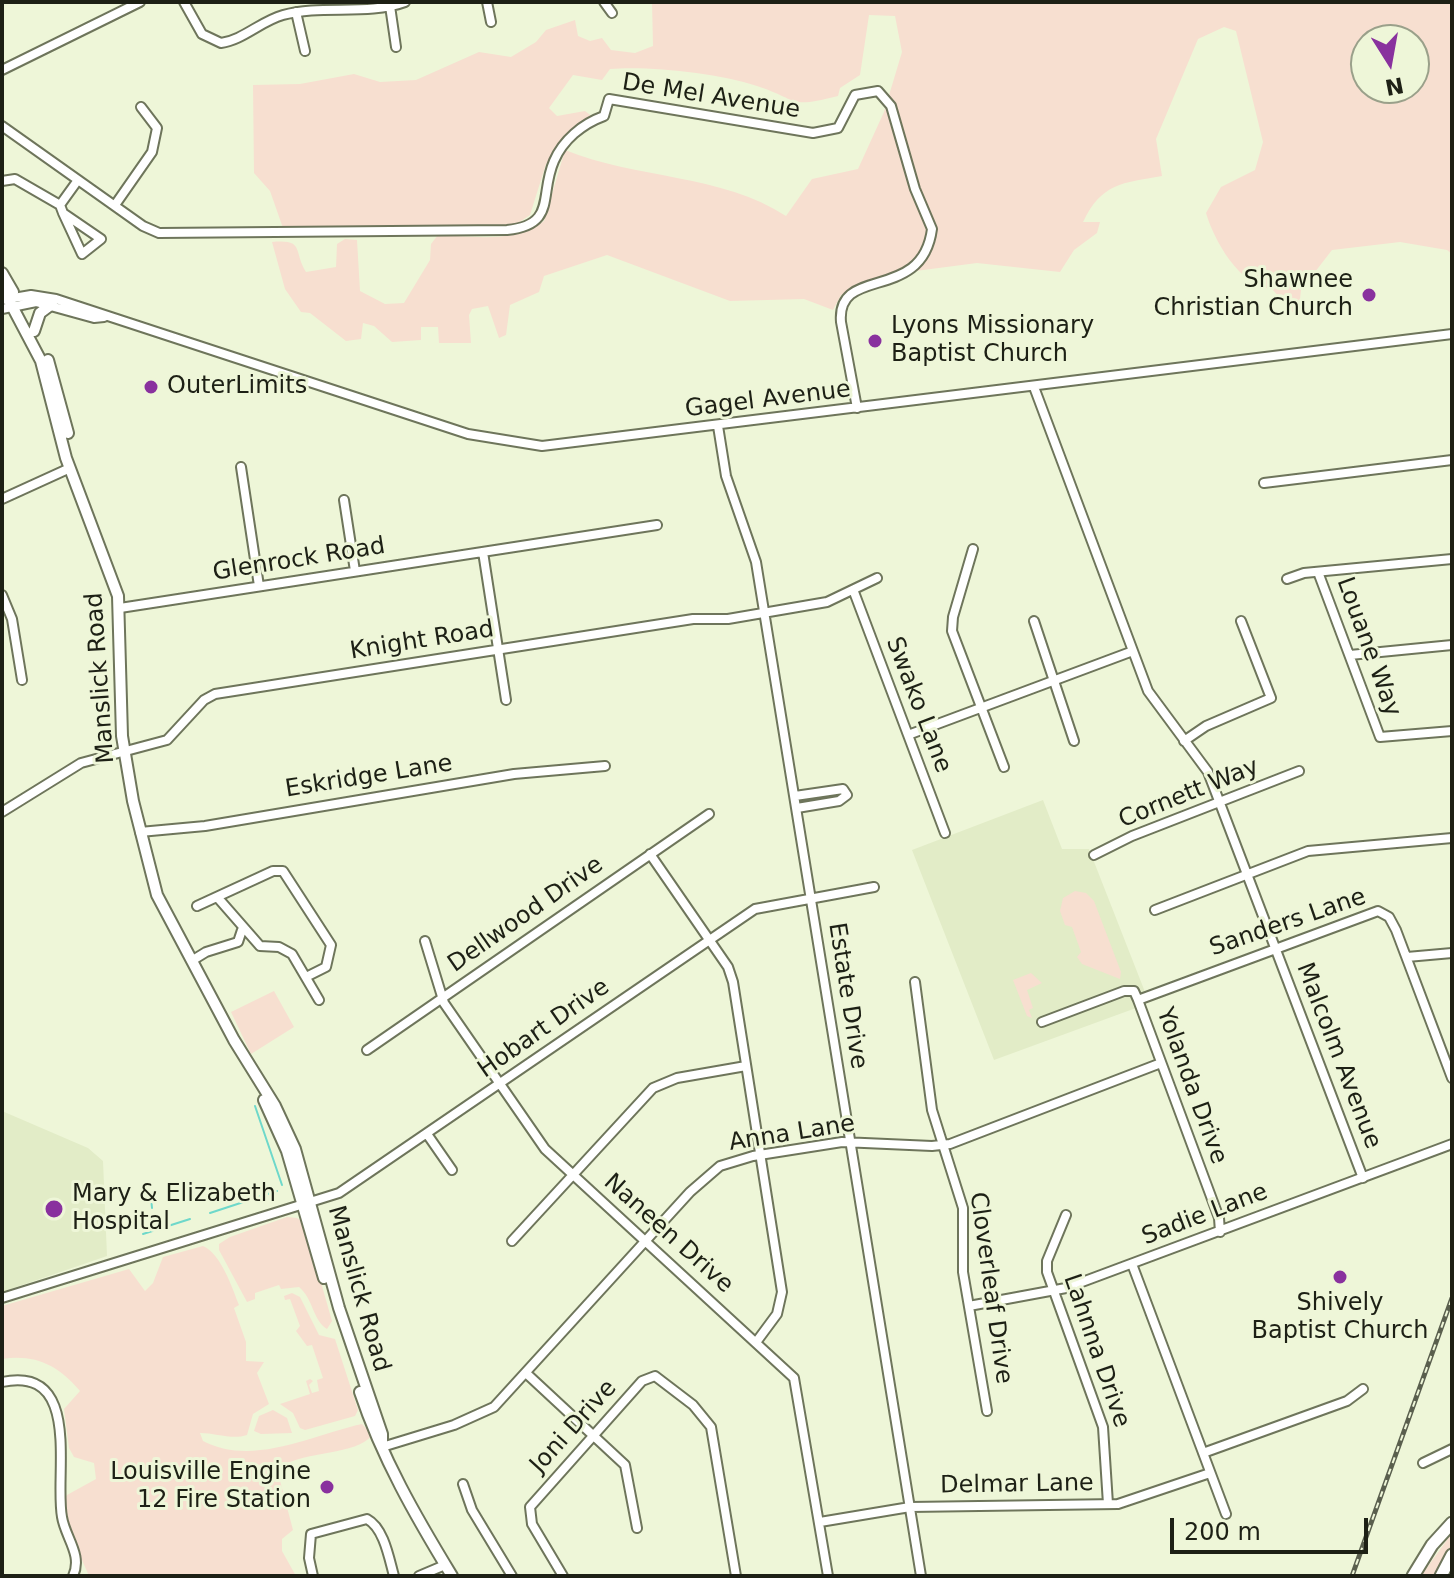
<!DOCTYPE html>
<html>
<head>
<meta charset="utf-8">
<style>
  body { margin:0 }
  #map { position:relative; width:1454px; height:1578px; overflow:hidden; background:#eef6d8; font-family:"DejaVu Sans",sans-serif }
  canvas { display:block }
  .frame { position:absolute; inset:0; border:4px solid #1d2015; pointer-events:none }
  .north { position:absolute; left:1350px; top:24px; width:80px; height:80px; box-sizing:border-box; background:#eef6d8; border:2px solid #9aa08a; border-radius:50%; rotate:169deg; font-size:22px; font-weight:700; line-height:32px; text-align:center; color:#1d2015 }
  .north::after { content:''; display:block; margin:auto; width:28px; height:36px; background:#89319e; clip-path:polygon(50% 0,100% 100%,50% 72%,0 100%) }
  .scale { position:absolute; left:1170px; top:1518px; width:198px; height:36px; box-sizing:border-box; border:4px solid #1d2015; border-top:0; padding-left:10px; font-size:24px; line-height:28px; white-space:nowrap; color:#1d2015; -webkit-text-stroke:6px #eef6d8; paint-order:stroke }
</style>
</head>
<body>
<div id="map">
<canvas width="1454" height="1578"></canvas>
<div class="frame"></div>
<div class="north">N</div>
<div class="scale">200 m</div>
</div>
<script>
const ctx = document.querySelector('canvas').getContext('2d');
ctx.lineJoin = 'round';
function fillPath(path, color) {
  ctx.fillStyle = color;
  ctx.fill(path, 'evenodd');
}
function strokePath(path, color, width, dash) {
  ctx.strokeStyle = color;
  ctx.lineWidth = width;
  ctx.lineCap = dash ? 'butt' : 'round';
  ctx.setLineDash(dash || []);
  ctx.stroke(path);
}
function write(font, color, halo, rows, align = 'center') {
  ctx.font = font + ' "DejaVu Sans",sans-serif';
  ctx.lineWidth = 6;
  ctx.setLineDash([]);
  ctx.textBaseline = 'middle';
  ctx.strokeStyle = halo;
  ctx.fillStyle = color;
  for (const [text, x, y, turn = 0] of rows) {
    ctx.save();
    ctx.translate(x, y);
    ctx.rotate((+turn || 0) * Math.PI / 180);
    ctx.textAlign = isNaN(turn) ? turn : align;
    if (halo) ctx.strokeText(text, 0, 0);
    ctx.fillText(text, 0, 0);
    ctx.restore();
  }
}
fillPath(new Path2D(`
  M1043 800 1062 849H1089L1145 992 1132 997 1136 1008 994 1060 912 850Z
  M2 1111 88 1148 103 1161 107 1256 2 1292Z`), '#e2ecc7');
fillPath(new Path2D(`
  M652 2H1452V254L1447 250 1400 242 1332 250 1301 290 1298 318 1272 289C1239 286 1214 240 1206 213L1221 187 1255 170 1263 142 1236 31 1224 27 1198 39 1156 139 1162 176C1122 183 1102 183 1083 222H1100L1097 233 1074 250 1060 272 977 263 885 275 841 295 833 310 804 299 730 301 607 255 544 276 539 292 510 305 506 335 499 338 488 306 472 309 469 315 471 343H439L438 327H421V340L392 342 374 326 363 323 361 339 346 341 310 313 301 312 285 289 272 242C305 239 293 251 306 272L336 267 337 244 345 239 357 240 360 291 385 304 404 303 430 260 431 244 438 235C472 236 515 244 544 221L565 150C636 179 722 174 786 216L812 179 858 169 884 112 902 52 895 16 869 15 860 75 840 88 838 96C787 109 800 100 757 86 717 73 651 66 610 69L602 80 573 75 549 108 557 116 585 111 593 117 574 130 546 164 530 215 512 227 283 228 270 191 254 173 253 85 300 84 354 74 380 82 416 80 479 52 511 57 536 42 546 30 575 20 578 36 590 41 602 38 611 50 635 53 653 46ZM1366 40H1414V88H1366Z
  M1075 891 1086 893 1094 901 1121 972 1120 979 1082 964 1077 957 1081 952 1072 927 1065 925 1060 911 1063 898Z
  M1031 973 1042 983 1027 990 1033 1008 1029 1010 1032 1018 1027 1016 1013 980Z
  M274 991 294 1027 251 1054 231 1012Z
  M287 1217 297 1218 304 1223 332 1321 327 1329C313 1321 313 1298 299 1287L281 1289 279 1285 255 1293V1299L247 1302 219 1250V1244L230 1237Z
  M203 1246C221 1254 232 1287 239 1305L234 1308 246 1342V1361L264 1362 257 1373 269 1404 253 1414 247 1435C232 1440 216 1433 200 1433L203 1441C253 1467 312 1435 362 1424L372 1435C356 1456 306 1450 281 1467L278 1473 293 1530 282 1539V1551L296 1576H89L70 1533 64 1500 67 1495 96 1479 94 1463 74 1457 69 1448 64 1409 80 1391C58 1365 35 1354 2 1359V1306L129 1269 145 1291 153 1283 163 1257Z
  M292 1293 300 1297 319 1335 335 1339 358 1410 355 1416 305 1430 300 1428 293 1413 280 1404 310 1394 306 1381 310 1379 313 1381 309 1385 312 1393 319 1391 317 1380 323 1378 312 1345 307 1346 296 1331 300 1326 290 1299 285 1300 284 1296Z
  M273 1410 287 1418 292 1433 261 1434 254 1431 259 1416Z
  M1452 1533V1546L1435 1576H1421Z`), '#f7dfd0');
strokePath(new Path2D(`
  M255 1106 282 1185
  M143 1190 151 1198 152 1208
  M153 1201 158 1192
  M210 1213 277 1191
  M143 1234 190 1219`), '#6ed8ca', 2);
const minor = new Path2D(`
  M184 2 202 34 221 43C243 40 261 21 283 15 322 4 367 16 405 2
  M487 2 491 22
  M604 2 612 13
  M390 6 396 47
  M296 12 305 51
  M2 70 140 2
  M2 126 143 226 159 233 507 230C557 225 539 195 554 161 563 140 582 124 604 116L609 99 813 133 838 128 855 95 878 91 891 106 915 189 932 229C922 304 836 264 841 322L857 408
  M2 181 15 179 60 205 63 213 82 254 101 239 63 213
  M60 205 78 180
  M115 205 152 152 157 128 141 107
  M2 300 31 295 56 299 468 434 542 446 1452 334
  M2 309 36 302 94 318 104 317
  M1034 387 1148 691 1208 772 1363 1178
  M718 426 726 476 756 562 921 1576
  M241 467 259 586
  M1264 483 1452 460
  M2 499 70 468
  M344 500 355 571
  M973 549 953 617 952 631 1004 767
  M483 552 506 700
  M1318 572 1380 737 1452 731
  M1287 579 1304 573 1452 559
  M854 592 945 833
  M2 595 12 619 22 680
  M120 608 657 525
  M1034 621 1074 741
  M1350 655 1452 645
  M908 735 1133 651
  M1184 741 1206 726 1271 698 1241 621
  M795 796 843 789 847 795 839 801 797 808
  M2 812 81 763 167 740 204 700 215 694 693 619H728L827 602 877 578
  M140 832 205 826 514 774 605 766
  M650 854 728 967 733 982 782 1292 777 1314 757 1341
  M1094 855 1132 836 1299 771
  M218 898 260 946 279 947 292 954 319 1000
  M197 906 273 871H283L331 945 326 967 306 977
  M1155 910 1308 851 1452 838
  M425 941 444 1003 545 1149 794 1378 828 1576
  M1407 957 1452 953
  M193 960 206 952 238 942 242 930
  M915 982 932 1110 963 1208V1272L987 1411
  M1138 1000 1219 1218 1220 1232
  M1042 1022 1124 991H1134L1138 1000 1378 911 1389 917 1396 930 1452 1078
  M367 1050 709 814
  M427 1134 452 1170
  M1066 1215 1047 1261V1272L1103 1427 1108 1504
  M512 1241 653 1088 677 1078 746 1066
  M1132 1264 1226 1514
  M2 1298 339 1193 755 909 874 887
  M969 1306 1066 1288 1452 1144
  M527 1374 625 1465 637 1528
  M2 1382C83 1365 54 1475 62 1517 65 1537 83 1555 73 1576
  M382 1447 454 1425 494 1407 690 1192 720 1166 753 1156 842 1142 932 1146 950 1144 1161 1063
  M1203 1453 1347 1401 1363 1389
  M1423 1463 1452 1449
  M463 1484 472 1510 512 1576
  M820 1522 910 1507 1118 1504 1210 1473
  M313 1576 309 1558 311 1534 367 1519C384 1528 389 1558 394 1576
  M419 1576 445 1565
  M563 1576 532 1524 530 1507 642 1381 655 1376 693 1405 711 1427 736 1576`);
const major = new Path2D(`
  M2 273 13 292
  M2 287 41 361 66 458 118 596 122 736 133 801 157 895 234 1040 275 1106 295 1149 339 1308 382 1434V1447
  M34 331 40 313 52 304
  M48 360 68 433
  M264 1100 287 1151 324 1278
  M360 1392C382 1458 416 1517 452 1576`);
const highway = new Path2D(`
  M1413 1576 1432 1545 1452 1523
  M1441 1576 1452 1555`);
strokePath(minor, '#6e755b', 12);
strokePath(major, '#6e755b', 14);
strokePath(highway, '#6e755b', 15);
strokePath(minor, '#fff', 8);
strokePath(major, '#fff', 10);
strokePath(highway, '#fff', 11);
const rail = new Path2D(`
  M1352 1576 1452 1298`);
strokePath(rail, '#5a5f4e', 5);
strokePath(rail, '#eef6d8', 2, [6]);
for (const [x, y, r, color] of [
  [1369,295,8,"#89319e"],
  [875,341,8,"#89319e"],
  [151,387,8,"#89319e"],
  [54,1209,10,"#89319e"],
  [1340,1277,8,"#89319e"],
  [327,1487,8,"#89319e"]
]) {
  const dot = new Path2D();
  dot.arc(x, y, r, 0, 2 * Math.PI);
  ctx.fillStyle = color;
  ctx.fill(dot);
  strokePath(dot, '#eef6d8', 3);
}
write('24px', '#1d2015', '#eef6d8', [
  ["De Mel Avenue",711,97,9],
  ["Gagel Avenue",768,400,-7],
  ["Glenrock Road",299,560,-9],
  ["Knight Road",422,641,-9],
  ["Louane Way",1368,647,70],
  ["Manslick Road",101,678,-94],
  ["Swako Lane",918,705,69],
  ["Eskridge Lane",369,777,-9],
  ["Cornett Way",1189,794,-22],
  ["Dellwood Drive",526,915,-35],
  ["Sanders Lane",1288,923,-19],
  ["Estate Drive",847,996,81],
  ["Hobart Drive",544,1029,-35],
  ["Malcolm Avenue",1338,1056,69],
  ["Yolanda Drive",1191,1086,70],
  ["Anna Lane",792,1134,-9],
  ["Sadie Lane",1205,1215,-21],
  ["Naneen Drive",668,1234,42],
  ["Cloverleaf Drive",990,1288,82],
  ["Manslick Road",358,1289,74],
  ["Lahnna Drive",1096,1351,71],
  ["Joni Drive",574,1427,-48],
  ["Delmar Lane",1017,1485,-1]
]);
write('24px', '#1d2015', '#eef6d8', [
  ["Shawnee",1353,281,"right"],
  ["Christian Church",1353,309,"right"],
  ["Lyons Missionary",891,327],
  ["Baptist Church",891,355],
  ["OuterLimits",167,387],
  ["Mary & Elizabeth",72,1195],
  ["Hospital",72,1223],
  ["Shively",1340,1304,"center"],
  ["Baptist Church",1340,1332,"center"],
  ["Louisville Engine",311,1473,"right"],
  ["12 Fire Station",311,1501,"right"]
], 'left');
</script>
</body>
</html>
